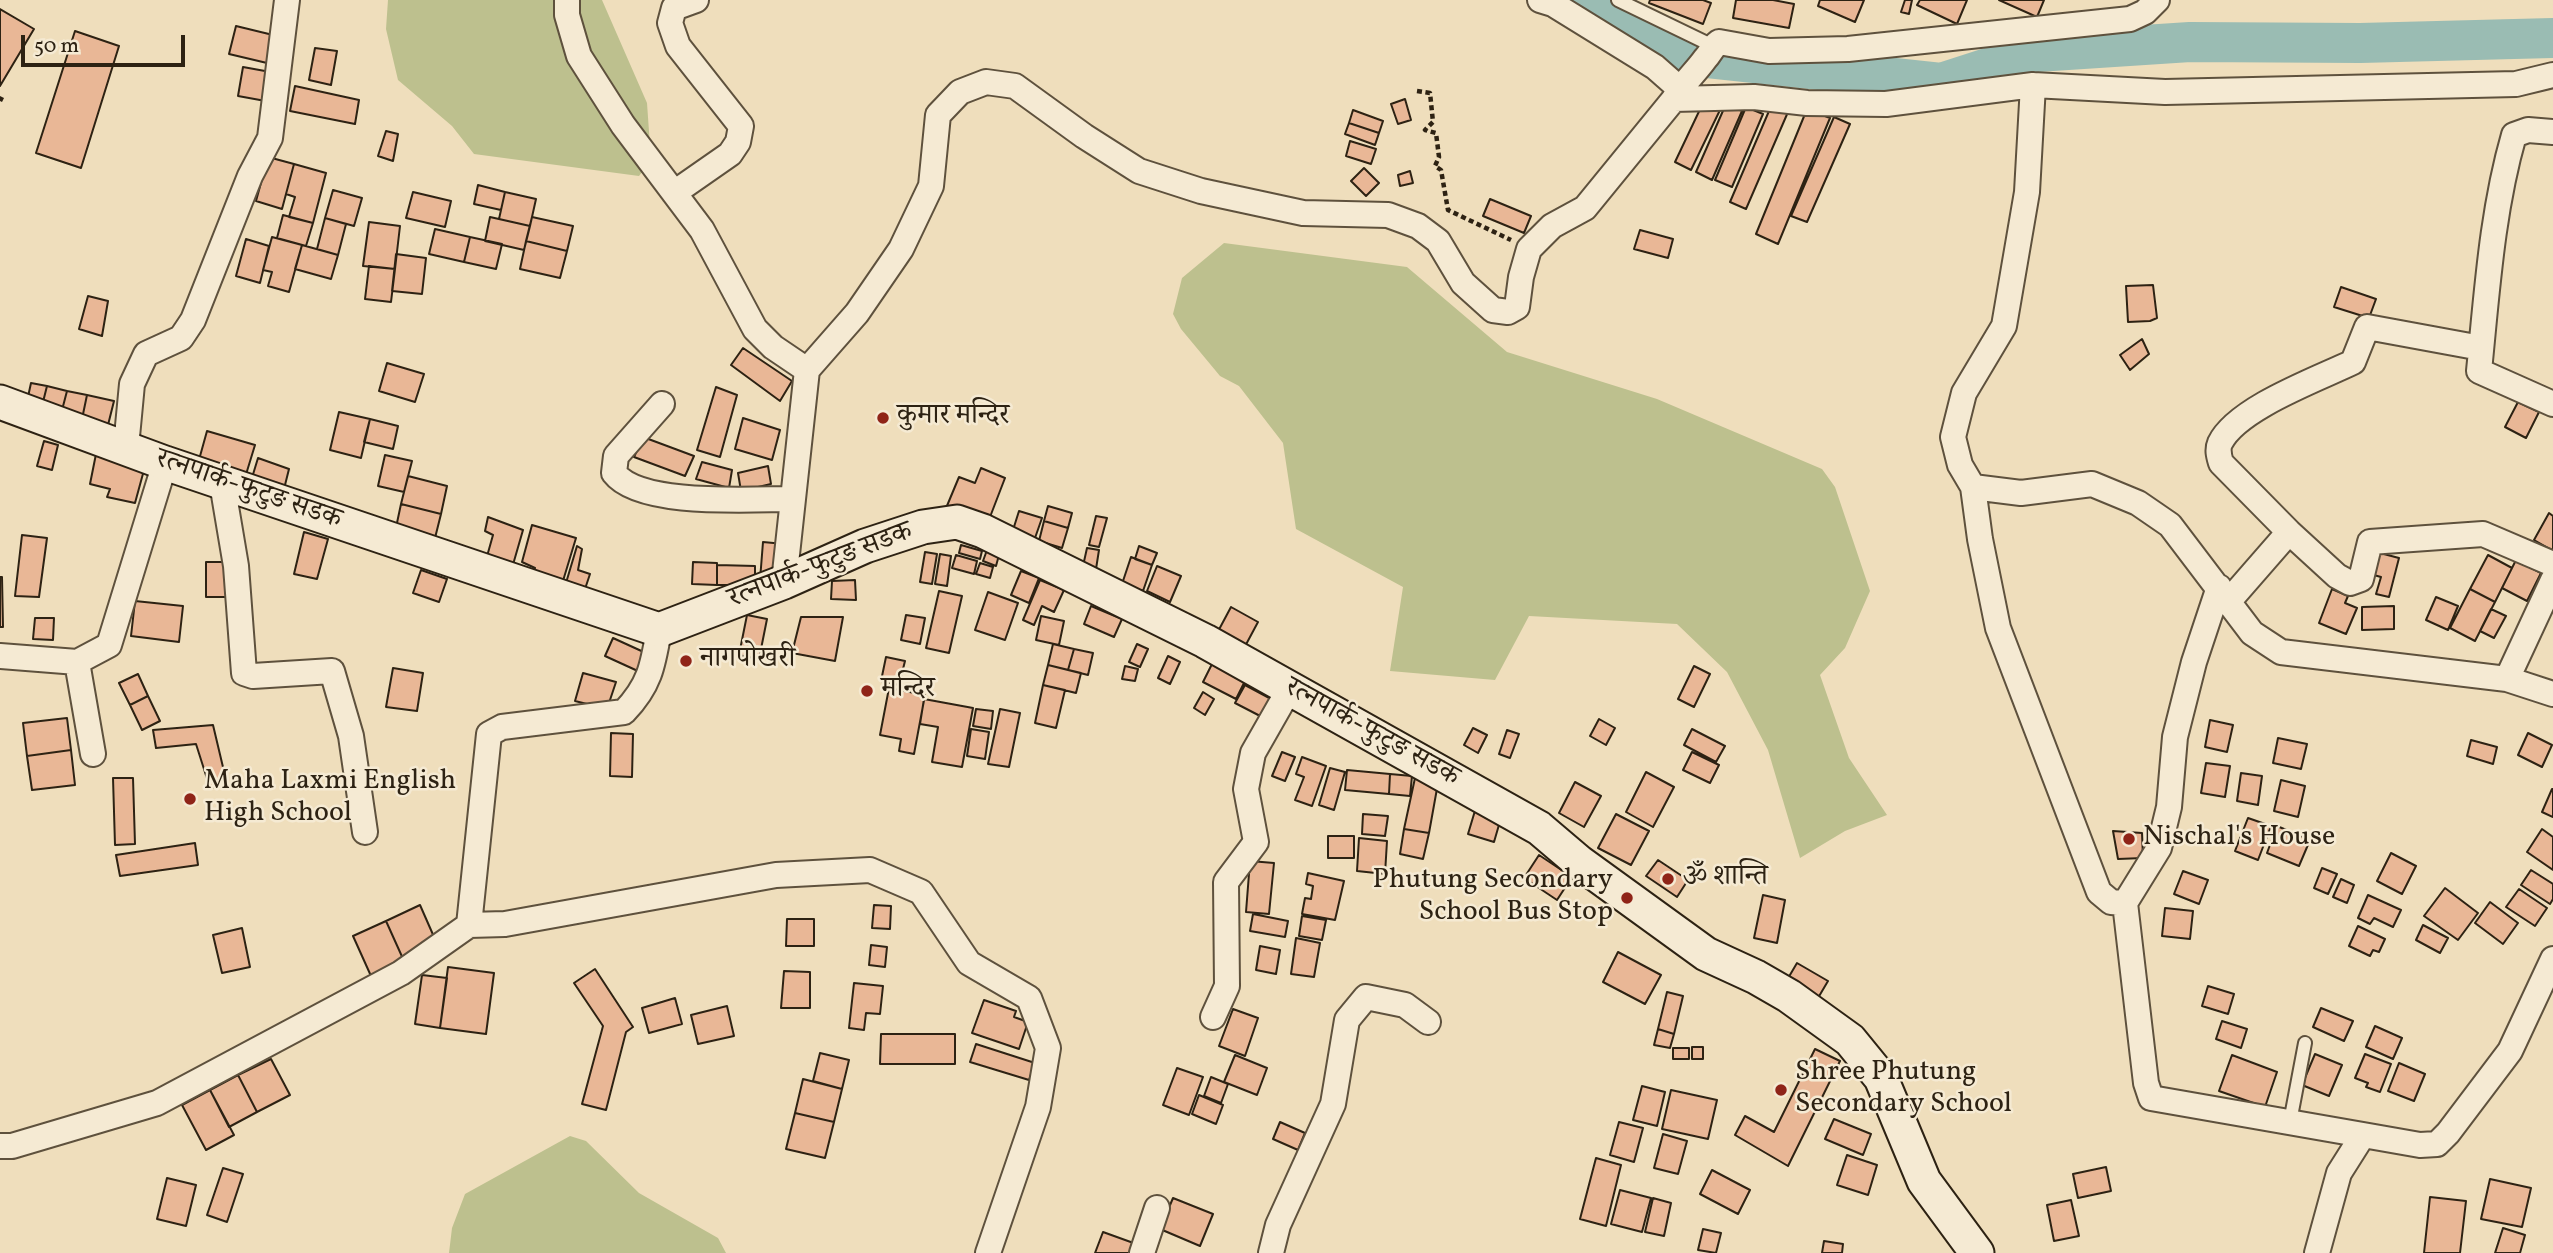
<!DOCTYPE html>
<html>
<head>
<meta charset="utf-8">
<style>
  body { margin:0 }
  #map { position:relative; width:2553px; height:1253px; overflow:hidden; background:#efdebc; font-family:Vollkorn,serif }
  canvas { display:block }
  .scale { position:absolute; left:21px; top:35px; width:164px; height:32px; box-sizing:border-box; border:4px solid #2d2213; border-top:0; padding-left:9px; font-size:21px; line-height:24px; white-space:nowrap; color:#2d2213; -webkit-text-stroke:5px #f5ead3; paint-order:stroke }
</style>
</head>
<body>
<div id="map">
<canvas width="2553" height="1253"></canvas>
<div class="scale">50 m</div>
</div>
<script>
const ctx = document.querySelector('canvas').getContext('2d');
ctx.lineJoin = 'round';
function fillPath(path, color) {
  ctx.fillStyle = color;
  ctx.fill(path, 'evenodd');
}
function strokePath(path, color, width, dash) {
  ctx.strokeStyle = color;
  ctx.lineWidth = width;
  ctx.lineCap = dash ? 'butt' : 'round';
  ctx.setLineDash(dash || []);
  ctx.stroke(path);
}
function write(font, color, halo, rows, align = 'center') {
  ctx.font = font + ' Vollkorn,"Noto Serif Devanagari",serif';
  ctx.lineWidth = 5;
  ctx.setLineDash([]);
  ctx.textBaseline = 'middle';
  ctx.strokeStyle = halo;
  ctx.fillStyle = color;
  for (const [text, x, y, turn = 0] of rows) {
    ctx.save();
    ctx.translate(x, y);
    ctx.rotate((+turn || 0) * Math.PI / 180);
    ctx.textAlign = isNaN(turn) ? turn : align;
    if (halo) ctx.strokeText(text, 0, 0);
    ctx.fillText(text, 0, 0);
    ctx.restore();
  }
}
fillPath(new Path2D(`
  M388 0H602L647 103 651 160 639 176 474 154 452 126 398 80 386 29Z
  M1224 243 1407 267 1507 352 1657 399 1822 469 1835 487 1870 591 1845 648 1820 675 1849 758 1887 815 1845 831 1800 858 1768 750 1727 672 1677 624 1529 616 1495 680 1390 671 1403 587 1296 529 1283 443 1239 386 1220 376 1181 329 1173 314 1182 278Z
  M570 1136 586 1141 639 1193 718 1238 726 1253H449L452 1228 465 1194Z`), '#bdc08e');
strokePath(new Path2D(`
  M1579 0 1689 56 1941 83 2037 52 2190 42 2360 43 2553 38`), '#9abcb3', 40);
const building = new Path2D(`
  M1650 0H1703L1711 3 1703 24 1649 3Z
  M1736 0H1773L1794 4 1789 28 1733 18Z
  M1820 0H1864L1855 22 1818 6Z
  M1905 0H1912L1909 14 1901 12Z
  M1920 0H1967L1957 24 1917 5Z
  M1999 0H2044L2037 17Z
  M0 9 34 29 0 86Z
  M236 26 273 35 267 63 229 54Z
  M75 31 119 46 81 168 36 153Z
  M315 48 337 51 331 85 309 80Z
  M243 67 276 73 271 102 238 96Z
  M295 86 359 100 355 124 290 111Z
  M1405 99 1411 120 1398 124 1391 104Z
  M1703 103 1720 110 1691 170 1675 162Z
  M1726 104 1742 111 1712 180 1696 172Z
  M1772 104 1788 112 1746 209 1730 202Z
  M1746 107 1763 114 1732 187 1715 180Z
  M1807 109 1830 118 1778 244 1756 234Z
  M1353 110 1383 121 1379 133 1349 123Z
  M1834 117 1850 124 1807 222 1791 216Z
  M1349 123 1379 133 1375 145 1345 134Z
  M386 131 398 134 393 161 378 156Z
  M1350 141 1376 149 1371 164 1346 156Z
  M268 157 294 164 282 209 256 201Z
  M294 164 326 173 313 223 289 217 295 197 286 194Z
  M1364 168 1379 183 1366 196 1351 181Z
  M1410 171 1413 183 1400 186 1398 175Z
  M478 185 505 192 501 210 474 204Z
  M333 190 362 198 354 226 325 218Z
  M413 192 451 201 445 227 406 218Z
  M505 192 536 199 530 226 499 219Z
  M1490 199 1531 216 1524 233 1483 216Z
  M283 215 313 223 306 246 277 238Z
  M490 217 530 226 524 250 485 241Z
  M532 217 573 226 567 251 526 241Z
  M325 218 346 224 338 255 317 249Z
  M369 222 400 226 395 269 363 266Z
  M435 229 470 237 464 262 429 254Z
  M1640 230 1673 239 1668 258 1634 249Z
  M272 237 302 245 289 292 268 286 272 272 263 270Z
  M470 237 502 244 496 269 464 262Z
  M246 239 269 246 260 283 236 276Z
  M526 241 567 251 560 278 520 269Z
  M302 245 338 255 331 279 295 269Z
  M396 254 426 258 422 294 392 291Z
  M369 266 395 269 391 302 365 299Z
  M2153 285 2157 318 2150 321 2128 322 2126 286Z
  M2341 287 2376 299 2369 318 2334 307Z
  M88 296 108 301 102 336 79 329Z
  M2142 339 2149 354 2130 370 2120 355Z
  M743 348 792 381 780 401 731 365Z
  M387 363 424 374 415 402 379 391Z
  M31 383 47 386 41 410 26 406Z
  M47 386 67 391 61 414 41 410Z
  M716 387 737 395 720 457 697 450Z
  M67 391 87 395 82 419 61 414Z
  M87 395 114 401 108 425 82 419Z
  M2518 402 2539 412 2526 438 2505 427Z
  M339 412 370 419 361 458 330 450Z
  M743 418 780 430 772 460 735 449Z
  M370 419 398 426 393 449 364 442Z
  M207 431 255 445 244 481 197 467Z
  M643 437 694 456 685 476 634 457Z
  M44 441 58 445 52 470 37 466Z
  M96 454 144 470 135 503 107 497 110 489 90 484Z
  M385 455 412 461 404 492 378 486Z
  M258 458 289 469 283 493 251 481Z
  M702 462 732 470 729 488 696 479Z
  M768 466 771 484 741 491 738 473Z
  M981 468 1005 478 985 530 944 513 959 477 975 483Z
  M408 476 447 486 441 514 401 504Z
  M401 504 441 514 433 546 394 537Z
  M1048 506 1072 513 1068 528 1044 521Z
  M1019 511 1042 518 1035 538 1013 530Z
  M2549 513 2553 516V551L2534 540Z
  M1096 516 1107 518 1099 547 1089 545Z
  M488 517 523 530 510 575 484 567 493 535 485 531Z
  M1044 521 1068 528 1062 548 1039 541Z
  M532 525 576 538 559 594 531 581 535 568 522 562Z
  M304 532 328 539 317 579 294 574Z
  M22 535 47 538 39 597 15 596Z
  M763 542 784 544 781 582 760 580Z
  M961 545 982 551 980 559 959 553Z
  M577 546 582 549 578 570 590 574 582 598 563 593Z
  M1139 546 1157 553 1152 565 1135 559Z
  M1087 548 1099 550 1096 569 1083 566Z
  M987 550 999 555 996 566 983 561Z
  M925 552 937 554 932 584 920 582Z
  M2376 552 2399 558 2389 597 2376 594 2381 577 2370 574Z
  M940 554 951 556 947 586 935 584Z
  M956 555 977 561 974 574 952 568Z
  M2488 555 2512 568 2495 602 2470 589Z
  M1131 557 1152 565 1143 591 1122 584Z
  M2516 560 2541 573 2527 601 2502 588Z
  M206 562H228V597H206Z
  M693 562 717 563V585L692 584Z
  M980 563 993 567 990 578 976 574Z
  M717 565 755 566V585H717Z
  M1157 566 1181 576 1170 602 1147 591Z
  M421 570 447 579 439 602 413 593Z
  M1021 571 1039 578 1029 603 1011 595Z
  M0 577H2L3 627H0Z
  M855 580 856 600 831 599 832 581Z
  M1040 580 1064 590 1054 612 1042 606 1034 625 1023 620Z
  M2332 589 2348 596 2345 603 2357 608 2346 634 2319 623Z
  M2470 589 2495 602 2475 641 2450 628Z
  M939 591 962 596 949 653 926 648Z
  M988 592 1018 603 1005 640 975 630Z
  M2436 597 2458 606 2448 630 2426 620Z
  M135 601 183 606 179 642 131 636Z
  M1091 606 1122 619 1114 637 1084 624Z
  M2394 606V629L2362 630V607Z
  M1231 607 1258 622 1242 652 1215 637Z
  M2491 609 2506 616 2494 638 2480 631Z
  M747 615 767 619 759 659 739 655Z
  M906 615 925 618 920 644 901 640Z
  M1041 616 1064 621 1059 645 1036 640Z
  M801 617H843L835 661 792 653Z
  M35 618H54L53 640 33 639Z
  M613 638 648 654 640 672 605 656Z
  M1053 644 1074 649 1068 670 1048 665Z
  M1137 644 1148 649 1140 667 1129 662Z
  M1074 649 1093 653 1088 675 1068 670Z
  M1168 656 1180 662 1170 684 1158 678Z
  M886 657 905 661 899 685 881 681Z
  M1212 664 1245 681 1236 699 1203 682Z
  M1048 665 1081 673 1076 693 1043 685Z
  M1125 666 1138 669 1135 681 1122 679Z
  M1694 666 1710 674 1694 707 1678 699Z
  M393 668 423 673 417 711 386 707Z
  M583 673 616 682 607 709 575 701Z
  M138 674 148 696 130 705 119 683Z
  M1043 685 1065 690 1056 728 1035 723Z
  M1245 685 1273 700 1264 718 1235 703Z
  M889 688 925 695 914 754 899 751 901 739 880 735Z
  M1203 692 1214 699 1205 715 1194 708Z
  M148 696 160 721 142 730 130 705Z
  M924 699 973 708 962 767 932 762 938 727 920 724Z
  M976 709 993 711 991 729 973 726Z
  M1000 709 1020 713 1009 767 988 764Z
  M67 718 71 750 27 756 23 723Z
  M1599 719 1615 728 1606 745 1590 736Z
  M2210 720 2233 725 2227 752 2205 747Z
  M213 725 227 784 210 788 196 744 156 748 153 730Z
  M1473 728 1487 735 1478 753 1464 745Z
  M971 729 989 732 985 759 967 756Z
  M1692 729 1725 746 1716 762 1684 745Z
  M1507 730 1519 734 1510 758 1499 754Z
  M611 733 633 734 632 777 610 776Z
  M2528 733 2552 745 2542 767 2518 755Z
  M2278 738 2307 744 2301 769 2273 763Z
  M2471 740 2497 747 2493 764 2467 756Z
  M71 750 75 785 32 790 27 756Z
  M1282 752 1295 757 1285 781 1272 776Z
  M1692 752 1719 765 1710 783 1683 770Z
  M1302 757 1326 766 1312 806 1295 800 1304 777 1296 774Z
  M2206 763 2230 766 2225 797 2201 793Z
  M1330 768 1345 772 1334 810 1319 805Z
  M1347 770 1390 774 1389 794 1345 790Z
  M1646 772 1674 787 1653 827 1626 812Z
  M2241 773 2262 776 2258 805 2237 801Z
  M1390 774 1412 776 1410 796 1389 794Z
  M113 778H133L135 844 115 845Z
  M1415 778 1438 783 1429 833 1404 829Z
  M2281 780 2305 786 2298 817 2274 811Z
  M1575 782 1601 796 1584 827 1559 813Z
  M2552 789H2553V817L2542 812Z
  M1477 804 1503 811 1494 842 1468 834Z
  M1363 814 1388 816 1385 836 1362 834Z
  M1616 814 1649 831 1631 865 1598 848Z
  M2248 818 2271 826 2258 860 2235 851Z
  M2277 826 2310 840 2299 866 2267 853Z
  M1404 829 1429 833 1423 859 1400 854Z
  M2542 829 2553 837V870L2527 852Z
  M2113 831 2142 833 2143 858 2118 859Z
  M1328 836H1354V858H1328Z
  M1359 838 1387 841 1385 874 1357 871Z
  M195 843 198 865 120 876 116 855Z
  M2391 853 2416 866 2402 894 2377 881Z
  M1539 855 1572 877 1557 900 1524 878Z
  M1658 860 1688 880 1677 897 1646 876Z
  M1250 861 1274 863 1269 914 1246 912Z
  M2322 868 2337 874 2328 894 2314 888Z
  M2531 870 2553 884V899L2550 904 2521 885Z
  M2183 871 2208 880 2199 904 2174 894Z
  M1308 873 1344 881 1335 920 1302 914 1305 898 1311 899 1313 886 1306 884Z
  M2341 879 2354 885 2347 903 2333 897Z
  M2445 888 2478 913 2458 940 2424 916Z
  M2519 889 2547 908 2535 926 2506 907Z
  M1763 895 1785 900 1777 943 1754 938Z
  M2368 895 2401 910 2393 927 2374 918 2370 924 2358 918Z
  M2490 902 2518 923 2503 944 2475 923Z
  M420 905 438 946 404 961 386 921Z
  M874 905 891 906 890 929 872 928Z
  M2165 908 2193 911 2190 939 2162 936Z
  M1253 914 1288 921 1285 937 1250 931Z
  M1302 916 1326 920 1322 940 1299 936Z
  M787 919H814V946H786Z
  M386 921 404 961 371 976 353 936Z
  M2423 925 2448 938 2440 953 2416 940Z
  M2358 926 2385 939 2379 952 2373 950 2370 956 2349 946Z
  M242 928 250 967 222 973 213 935Z
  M1296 938 1320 943 1314 977 1291 974Z
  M871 945 887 947 885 967 869 965Z
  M1260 946 1280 950 1276 974 1256 970Z
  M1618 952 1661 975 1645 1004 1603 982Z
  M1797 963 1828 981 1818 998 1787 980Z
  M448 967 494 973 486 1034 440 1028Z
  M595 969 633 1027 626 1032 606 1110 582 1104 603 1026 574 983Z
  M784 971 810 972V1008H781Z
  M422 975 447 978 440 1028 415 1024Z
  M854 983 883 986 880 1014 866 1013 864 1030 849 1028Z
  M2208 986 2234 994 2228 1014 2202 1006Z
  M1667 992 1683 996 1674 1034 1658 1029Z
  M675 998 682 1024 649 1033 642 1008Z
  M984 1000 1016 1011 1014 1017 1028 1022 1019 1049 972 1033Z
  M727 1006 734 1036 698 1044 691 1015Z
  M2321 1008 2353 1021 2344 1041 2313 1027Z
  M1233 1009 1258 1018 1245 1056 1219 1046Z
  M2222 1021 2247 1029 2241 1048 2216 1039Z
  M2375 1026 2402 1038 2393 1059 2366 1047Z
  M1658 1029 1674 1034 1670 1048 1654 1045Z
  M881 1034H955V1064H880Z
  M976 1044 1035 1063 1029 1080 970 1062Z
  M1692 1047H1703V1059H1692Z
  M1673 1048H1689V1059H1673Z
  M1815 1049 1840 1061 1788 1166 1735 1135 1745 1116 1774 1132Z
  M820 1053 849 1060 842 1089 813 1081Z
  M2315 1054 2342 1065 2329 1096 2302 1085Z
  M2365 1054 2391 1064 2380 1092 2366 1087 2368 1083 2355 1078Z
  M1235 1055 1267 1068 1257 1095 1224 1082Z
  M2232 1055 2277 1072 2265 1107 2219 1091Z
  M271 1059 290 1095 257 1112 238 1075Z
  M2399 1063 2425 1074 2414 1101 2388 1091Z
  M1177 1068 1203 1077 1189 1115 1163 1105Z
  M238 1075 257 1112 229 1127 210 1090Z
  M1211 1077 1228 1084 1221 1103 1204 1096Z
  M803 1079 842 1089 834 1122 795 1113Z
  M1642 1086 1665 1092 1657 1126 1633 1120Z
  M210 1090 234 1135 206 1150 182 1105Z
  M1671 1090 1717 1100 1708 1139 1662 1129Z
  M1199 1095 1223 1105 1216 1124 1192 1114Z
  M795 1113 834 1122 825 1158 786 1149Z
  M1834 1119 1871 1134 1863 1155 1825 1139Z
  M1280 1122 1305 1133 1298 1150 1273 1139Z
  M1619 1122 1643 1128 1634 1162 1610 1155Z
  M1663 1134 1687 1141 1678 1174 1654 1168Z
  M1847 1155 1877 1165 1868 1195 1837 1185Z
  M1596 1158 1621 1165 1606 1226 1580 1219Z
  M2106 1167 2111 1191 2078 1198 2073 1174Z
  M223 1168 243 1174 227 1222 207 1215Z
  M1712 1170 1750 1190 1738 1214 1700 1194Z
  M167 1178 196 1185 186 1226 157 1219Z
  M2490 1179 2531 1188 2522 1227 2481 1219Z
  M1620 1190 1651 1198 1642 1232 1611 1224Z
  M2430 1197 2466 1201 2460 1253H2424Z
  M1173 1198 1213 1214 1200 1246 1160 1229Z
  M1653 1198 1671 1203 1664 1236 1645 1232Z
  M2071 1200 2079 1236 2054 1241 2047 1205Z
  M2503 1228 2525 1235 2520 1253H2495Z
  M1703 1229 1721 1233 1716 1253 1698 1250Z
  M1103 1232 1139 1245 1136 1253H1095Z
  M1824 1241 1843 1244 1842 1253H1822Z`);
fillPath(building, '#e9b796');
strokePath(building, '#2d2213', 2);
const lane = new Path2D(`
  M1618 0 1713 46
  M2290 1122 2305 1043`);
const street = new Path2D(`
  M567 0V15L579 56 623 125 702 230 755 329 773 347 807 370
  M1540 0 1553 4 1655 67 1680 89
  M2033 85 2027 192 2004 326 1964 393 1953 437 1960 465 1973 487 1980 539 1998 628 2099 892 2111 902 2125 903 2146 1083 2151 1098 2363 1135
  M1674 99 1754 97 1807 103 1886 104 2033 85 2165 92 2516 84 2553 75
  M2553 132 2528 130 2514 135C2492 211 2487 292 2479 371L2553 404
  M674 193 730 154 738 142 741 126 678 46 670 23 674 8 696 0
  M2481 348 2367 327 2353 362C2318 379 2237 408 2220 443 2217 450 2219 456 2221 463L2289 532 2337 576 2350 583 2361 579 2370 542 2483 534 2553 564
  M662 404 616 456 614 473C640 507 750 499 792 499
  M126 447 132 384 146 354 181 338 193 320 250 176 270 138 287 0
  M222 483 236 566 244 673 253 676 332 671 351 736 365 832
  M1973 487 2021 493 2092 484 2138 503 2170 525 2252 633 2281 652 2507 679 2553 694
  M784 582 807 370 857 313 901 249 931 186 938 115 960 92 986 82 1015 86 1084 136 1139 171 1201 191 1303 213 1388 215 1418 226 1438 241 1463 283 1493 310 1508 312 1517 307 1521 277 1529 249 1552 226 1585 208 1674 99C1682 84 1695 73 1705 59 1711 53 1712 47 1719 42L1769 51 1848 49 2130 19 2145 12 2157 0
  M2228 602 2289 532
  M0 656 77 662
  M2507 679 2553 580
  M93 754 77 662 109 645 165 463
  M2125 903 2159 848 2169 807 2175 737 2194 662 2219 587
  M469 925 505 924 776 875 870 870 921 892 969 963 1029 998 1048 1048 1038 1107 988 1253
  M1213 1017 1227 986 1226 882 1256 842 1246 789 1253 753 1290 688
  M0 1146H12L157 1103 401 973 469 925 489 734 502 727 624 712C650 685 653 665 659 630
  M1142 1253 1157 1208
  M1271 1253 1278 1225 1333 1104 1347 1020 1366 997 1405 1005 1428 1022
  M2317 1253 2339 1173 2363 1135 2420 1145 2437 1144 2448 1133 2510 1051 2553 959`);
const secondary = new Path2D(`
  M0 402 165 463 659 630 784 582 865 546 923 527 957 522 983 531 1205 641 1539 828 1579 862 1706 954 1756 977 1789 996 1850 1040 1881 1078 1924 1181 1977 1253`);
strokePath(lane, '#5e513d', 16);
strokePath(street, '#5e513d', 28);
strokePath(secondary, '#2d2213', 37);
strokePath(new Path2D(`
  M1417 91 1430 93 1433 122 1425 130 1436 133 1439 157 1435 166 1441 170 1448 210 1511 240
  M0 101 2 97`), '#2d2213', 4.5, [5, 3.5]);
strokePath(lane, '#f5ead3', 12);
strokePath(street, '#f5ead3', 24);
strokePath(secondary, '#f5ead3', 33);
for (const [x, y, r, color] of [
  [883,418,7,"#8f2418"],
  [686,661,7,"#8f2418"],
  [867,691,7,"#8f2418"],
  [190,799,7,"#8f2418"],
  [2129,839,7,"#8f2418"],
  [1668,879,7,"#8f2418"],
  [1627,898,7,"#8f2418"],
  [1781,1090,7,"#8f2418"]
]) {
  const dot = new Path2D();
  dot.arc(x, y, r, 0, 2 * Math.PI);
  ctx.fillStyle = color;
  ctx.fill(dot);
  strokePath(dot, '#f5ead3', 2.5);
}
write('28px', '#2d2213', '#f5ead3', [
  ["कुमार मन्दिर",897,418],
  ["नागपोखरी",700,661],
  ["मन्दिर",881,691],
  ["Maha Laxmi English",204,783],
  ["High School",204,815],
  ["Nischal's House",2143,839],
  ["ॐ शान्ति",1682,879],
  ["Phutung Secondary",1613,882,"right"],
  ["School Bus Stop",1613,914,"right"],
  ["Shree Phutung",1795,1074],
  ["Secondary School",1795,1106]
], 'left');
write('28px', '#2d2213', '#f5ead3', [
  ["रत्नपार्क-फुटुङ सडक",248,491,19],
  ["रत्नपार्क-फुटुङ सडक",821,567,-21],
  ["रत्नपार्क-फुटुङ सडक",1371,734,29]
]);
</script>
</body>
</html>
